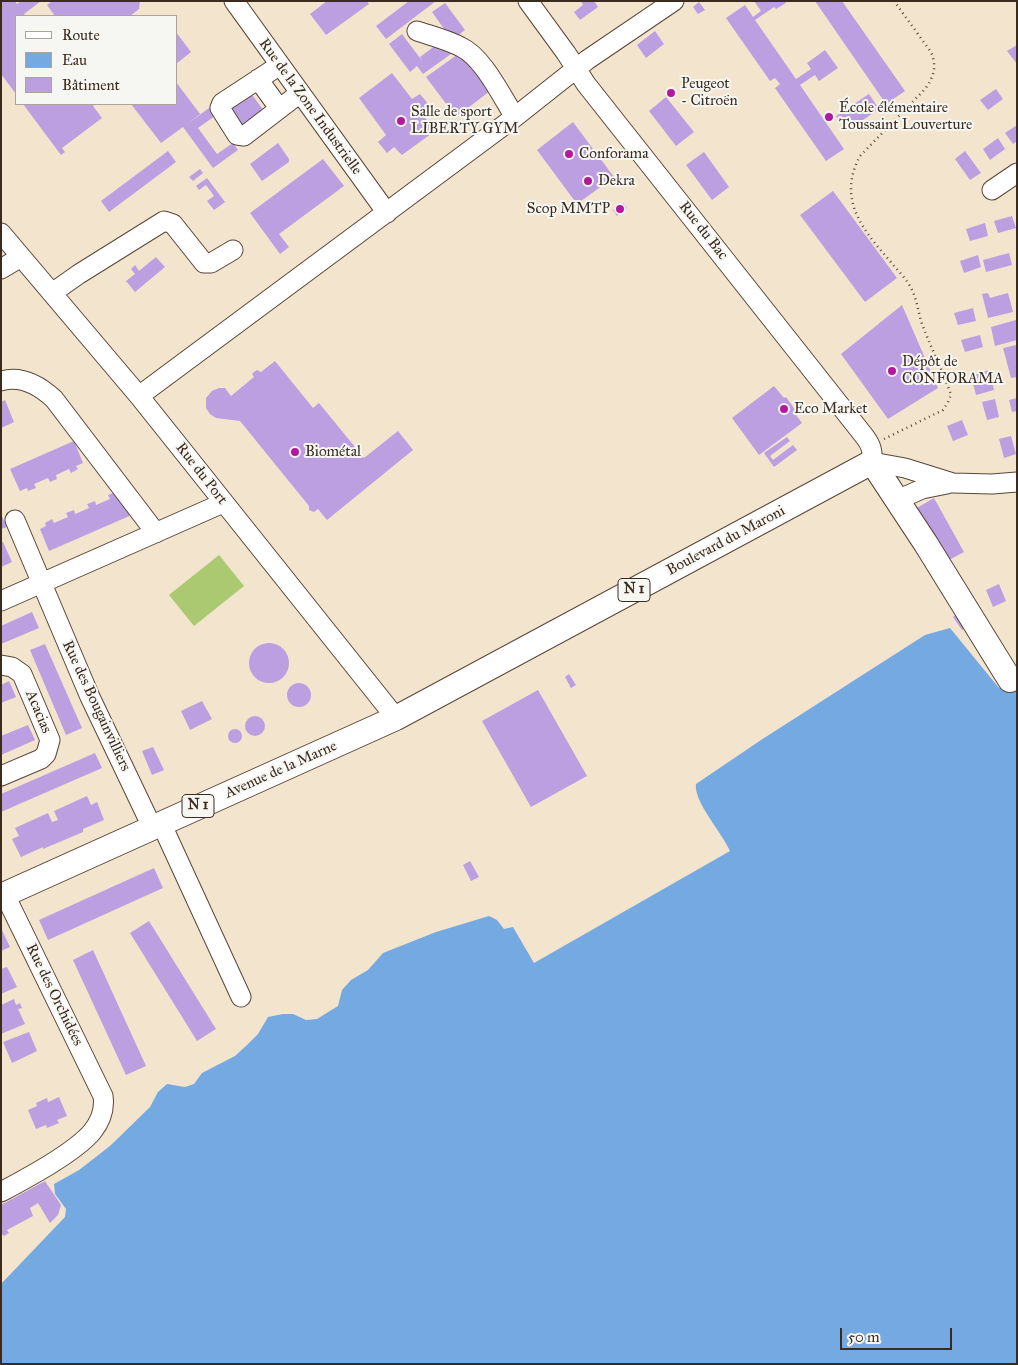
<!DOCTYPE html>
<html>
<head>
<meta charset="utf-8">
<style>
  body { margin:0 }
  #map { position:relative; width:1018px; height:1365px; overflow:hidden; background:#f3e4cd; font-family:"IM FELL Great Primer",serif }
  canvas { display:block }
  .frame { position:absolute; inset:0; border:2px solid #3b2a1e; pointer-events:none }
  .legend { position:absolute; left:15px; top:15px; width:162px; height:90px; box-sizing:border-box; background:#f6f6f2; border:1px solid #aba49d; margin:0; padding:6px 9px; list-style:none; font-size:15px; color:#3b2a1e }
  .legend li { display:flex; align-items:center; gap:10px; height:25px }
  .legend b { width:25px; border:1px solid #aba49d }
  .scale { position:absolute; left:840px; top:1328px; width:112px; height:22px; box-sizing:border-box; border:2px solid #3b2a1e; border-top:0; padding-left:6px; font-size:15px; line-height:18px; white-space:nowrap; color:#3b2a1e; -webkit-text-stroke:4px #f6f6f2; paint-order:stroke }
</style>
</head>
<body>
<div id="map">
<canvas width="1018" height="1365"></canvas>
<div class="frame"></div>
<ul class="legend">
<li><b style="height:6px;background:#fff"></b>Route</li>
<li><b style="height:14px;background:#75a9e2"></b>Eau</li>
<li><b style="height:14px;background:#bc9fe1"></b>Bâtiment</li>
</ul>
<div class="scale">50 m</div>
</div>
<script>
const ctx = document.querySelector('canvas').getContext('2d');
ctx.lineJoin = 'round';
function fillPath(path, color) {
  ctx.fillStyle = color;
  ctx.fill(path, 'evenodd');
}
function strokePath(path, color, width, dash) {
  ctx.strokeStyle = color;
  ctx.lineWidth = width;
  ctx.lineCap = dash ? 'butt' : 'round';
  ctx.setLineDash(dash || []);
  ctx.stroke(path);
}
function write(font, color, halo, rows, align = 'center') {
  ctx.font = font + ' "IM FELL Great Primer",serif';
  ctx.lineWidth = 4;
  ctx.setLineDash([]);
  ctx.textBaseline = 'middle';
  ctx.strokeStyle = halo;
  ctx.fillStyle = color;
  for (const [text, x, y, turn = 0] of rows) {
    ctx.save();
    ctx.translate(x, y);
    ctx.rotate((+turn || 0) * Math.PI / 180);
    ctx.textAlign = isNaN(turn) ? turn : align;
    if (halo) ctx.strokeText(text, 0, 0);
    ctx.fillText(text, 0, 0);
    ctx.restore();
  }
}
fillPath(new Path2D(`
  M219 555 244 586 194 626 169 595Z`), '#abc970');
fillPath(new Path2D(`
  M950 628 999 688 1017 677V1364H1V1284L65 1217 66 1209 55 1194 54 1184 79 1170 110 1146 150 1107 158 1092 167 1084 185 1087 194 1084 202 1073 235 1056 247 1045 258 1034 268 1017 283 1014H293L306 1020 317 1019 338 1006 342 990 351 980 368 970 383 953 436 932 489 916 497 920 504 929 513 927 534 963 730 851C723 834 693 801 696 784L761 740 925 635Z`), '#75a9e2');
fillPath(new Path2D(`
  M1 1H15L17 4 21 1H41L24 14 26 16H16V94L1 74Z
  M52 1H140L139 9 130 16H55L47 5Z
  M327 1H367L369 4 326 35 310 14Z
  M409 1H436L386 39 376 26Z
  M581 1H594L598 7 580 20 574 12 583 5Z
  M754 1H785L786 3 776 9 774 7 755 20 796 79 811 69 807 63 825 50 838 68 819 81 815 75 800 85 844 149 826 161 775 88 780 84 775 78 770 81 726 18 745 5 753 17 761 11Z
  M815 1H842L905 91 886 104Z
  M699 2 705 10 698 14 693 7Z
  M445 3 465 30 452 40 432 12Z
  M655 31 664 44 646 58 637 45Z
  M176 32 191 52 176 64Z
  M402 34 423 62 420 57 436 45 440 50 445 46 451 54 423 74 417 66 410 72 389 44Z
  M1017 45V64L1007 51Z
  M461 52 490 91 456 117 426 77Z
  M392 73 412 99 420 94 429 105 420 111 435 131 402 155 394 147 387 153 378 142 386 135 359 98Z
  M176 82 200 114 186 125 209 108 215 116 198 128 217 154 233 143 238 150 213 168 183 127 161 143 131 104H176Z
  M996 89 1003 99 988 110 980 100Z
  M250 92 267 115 244 132 227 109Z
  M869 94 879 109 847 131 836 116Z
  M666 97 694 132 676 146 649 111Z
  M23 104H96L93 106 102 118 62 148 65 152 61 155Z
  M573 122 614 177 577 204 537 150Z
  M1017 125V141L1013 144 1005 133Z
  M998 138 1005 149 990 160 983 149Z
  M278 143 289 159V162L262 181 250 164Z
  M168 151 176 162 109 212 101 201Z
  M965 151 981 173 970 180 955 159Z
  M704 152 729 187 712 200 686 165Z
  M323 159 344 186 279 234 289 247 280 254 250 213Z
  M200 169 203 173 193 181 189 177Z
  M207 178 225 202 214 210 207 201 214 196 206 185 199 190 196 186Z
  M833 191 897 278 865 302 800 215Z
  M623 203 627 208 617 216 613 210Z
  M1012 216 1016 228 998 233 994 221Z
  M985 223 988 236 970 241 966 229Z
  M1009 253 1012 265 986 272 983 260Z
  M978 255 981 267 964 273 960 261Z
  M156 257 165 267 135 292 126 281 135 274 131 269 135 265 139 271Z
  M988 293 990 298 1008 293 1013 312 988 318 982 294Z
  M902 305 938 388 888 419 841 354Z
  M973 308 976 321 958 325 954 313Z
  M1016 320 1017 340 995 346 991 327Z
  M980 335 983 347 965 352 961 340Z
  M1016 345 1017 377 1011 378 1003 348Z
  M275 361 313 408 319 403 364 458 398 431 413 450 327 520 318 509 314 512 309 510V506L240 421 216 418 210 414 206 408V398L212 391 219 388H225L231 396 254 377 252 374 254 372 257 370 261 372Z
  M989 370 994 390 976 395 971 376Z
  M774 386 784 398 786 397 798 414 796 415 802 423 759 455 732 418Z
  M1017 398V411L1012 412 1009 400Z
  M995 399 999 417 987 420 982 402Z
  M5 400 14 422 1 428V402Z
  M962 420 968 435 953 441 947 426Z
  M1011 436 1016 454 1004 458 999 439Z
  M787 437 790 441 770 456 773 460 793 445 797 450 774 467 764 453Z
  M74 441 83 463 76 466 78 469 71 473 69 469 56 475 57 479 50 482 48 478 34 484 36 488 28 491 27 488 20 491 10 469Z
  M116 492 134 514 49 551 40 529 46 526 45 523 52 519 54 523 68 517 66 513 74 510 75 514 89 508 87 504 95 501 96 505 110 499 108 495Z
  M934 498 964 552 945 562 915 509Z
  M1 514 7 527 1 529Z
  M1 542H3L12 562 1 567Z
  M999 584 1006 601 993 607 986 590Z
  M32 612 39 628 1 644V626Z
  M959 612 969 625 962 630 953 617Z
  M249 663a20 20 0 1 1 40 0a20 20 0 1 1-40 0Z
  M45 644 82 728 66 735 30 650Z
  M569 674 576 685 571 688 565 677Z
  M9 681 16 697 1 703V685Z
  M287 695a12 12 0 1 1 24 0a12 12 0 1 1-24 0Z
  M538 690 587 776 531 807 482 721Z
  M202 701 212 719 190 730 181 711Z
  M245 726a10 10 0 1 1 20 0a10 10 0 1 1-20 0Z
  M28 725 35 740 1 755V736Z
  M228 736a7 7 0 1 1 14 0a7 7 0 1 1-14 0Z
  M153 747 164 770 152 775 142 751Z
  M95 753 102 768 1 812V794Z
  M87 796 91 805 97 802 104 820 83 829V832L43 849V847L21 857 12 839 19 836 15 828 48 813 52 822 58 820 54 811Z
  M470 861 479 877 471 881 463 865Z
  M154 868 163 888 48 940 39 920Z
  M149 921 216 1029 197 1041 130 933Z
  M1 928 10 947 1 951Z
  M93 950 146 1066 126 1075 73 960Z
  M7 967 17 987 1 994V969Z
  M14 999 16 1005 20 1003 22 1008 18 1009 25 1024 1 1034V1005Z
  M29 1032 37 1051 12 1063 3 1042Z
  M59 1097 67 1116 57 1120 59 1123 47 1128 46 1125 36 1129 28 1110 37 1106 36 1103 47 1098 48 1102Z
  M45 1181 61 1205 58 1215 50 1223 38 1203 30 1208 33 1216 7 1230 9 1233 4 1236 1 1233V1205Z`), '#bc9fe1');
const minor = new Path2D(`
  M234 1 387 213
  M528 1 566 53 586 84 865 437C871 445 873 451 872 462L905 468 953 483 992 484 1017 482
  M417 31C432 36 448 40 461 47 483 57 502 97 515 117
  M280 65 222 103 220 108 237 135 244 136 300 93
  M258 79 279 108
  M992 190 1017 173
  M1 233 139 396 396 718
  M1 269 21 257
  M52 293 79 274 164 221 173 224 204 263H211L233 250
  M1 381C21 375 40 386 54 399L156 533
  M139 396 515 117 587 60 674 1
  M897 500 922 489 947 484
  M15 520 90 697 152 827
  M1 601 223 503
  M1 665 12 667 22 674 50 740 46 754 41 759 1 776
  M161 823 241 997
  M1 1192C27 1178 74 1153 92 1132 100 1122 105 1109 103 1096L5 895`);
const major = new Path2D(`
  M1 896 396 718 872 462 926 544 1010 680`);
strokePath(minor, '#574638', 21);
strokePath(major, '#574638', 26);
strokePath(new Path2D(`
  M884 439 943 410 948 402 951 395C943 371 931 348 922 324 918 312 917 299 911 288 906 278 897 270 890 261 862 229 837 199 860 156L925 89C934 77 937 66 931 52L894 1`), '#574638', 2.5, [1, 4]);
strokePath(minor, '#fff', 19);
strokePath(major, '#fff', 24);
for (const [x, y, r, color] of [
  [671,93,5,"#b5179e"],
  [829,117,5,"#b5179e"],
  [401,121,5,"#b5179e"],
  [569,154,5,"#b5179e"],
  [588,181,5,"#b5179e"],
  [620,209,5,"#b5179e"],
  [892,371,5,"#b5179e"],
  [784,409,5,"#b5179e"],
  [295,452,5,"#b5179e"]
]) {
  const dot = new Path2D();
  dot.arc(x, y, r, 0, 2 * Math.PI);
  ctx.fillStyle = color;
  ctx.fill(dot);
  strokePath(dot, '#f6f6f2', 2);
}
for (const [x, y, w] of [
  [634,590,32],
  [198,806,32]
]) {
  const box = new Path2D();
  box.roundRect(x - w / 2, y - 11.5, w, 23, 4);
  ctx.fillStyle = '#f6f6f2';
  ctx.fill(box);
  strokePath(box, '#3b2a1e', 1);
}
write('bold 14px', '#3b2a1e', null, [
  ["N 1",634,590],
  ["N 1",198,806]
]);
write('15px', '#3b2a1e', '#f6f6f2', [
  ["Peugeot",681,84],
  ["- Citroën",681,101],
  ["École élémentaire",839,108],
  ["Toussaint Louverture",839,125],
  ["Salle de sport",411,112],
  ["LIBERTY GYM",411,129],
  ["Conforama",579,154],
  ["Dekra",598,181],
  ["Scop MMTP",610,209,"right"],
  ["Dépôt de",902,362],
  ["CONFORAMA",902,379],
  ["Eco Market",794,409],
  ["Biométal",305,452]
], 'left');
write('15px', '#3b2a1e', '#f6f6f2', [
  ["Rue de la Zone Industrielle",310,107,54],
  ["Rue du Bac",703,231,52],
  ["Rue du Port",201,474,52],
  ["Boulevard du Maroni",726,541,-28],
  ["Rue des Bougainvilliers",96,706,65],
  ["Acacias",38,712,67],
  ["Avenue de la Marne",281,770,-24],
  ["Rue des Orchidées",54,995,64]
]);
</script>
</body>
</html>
